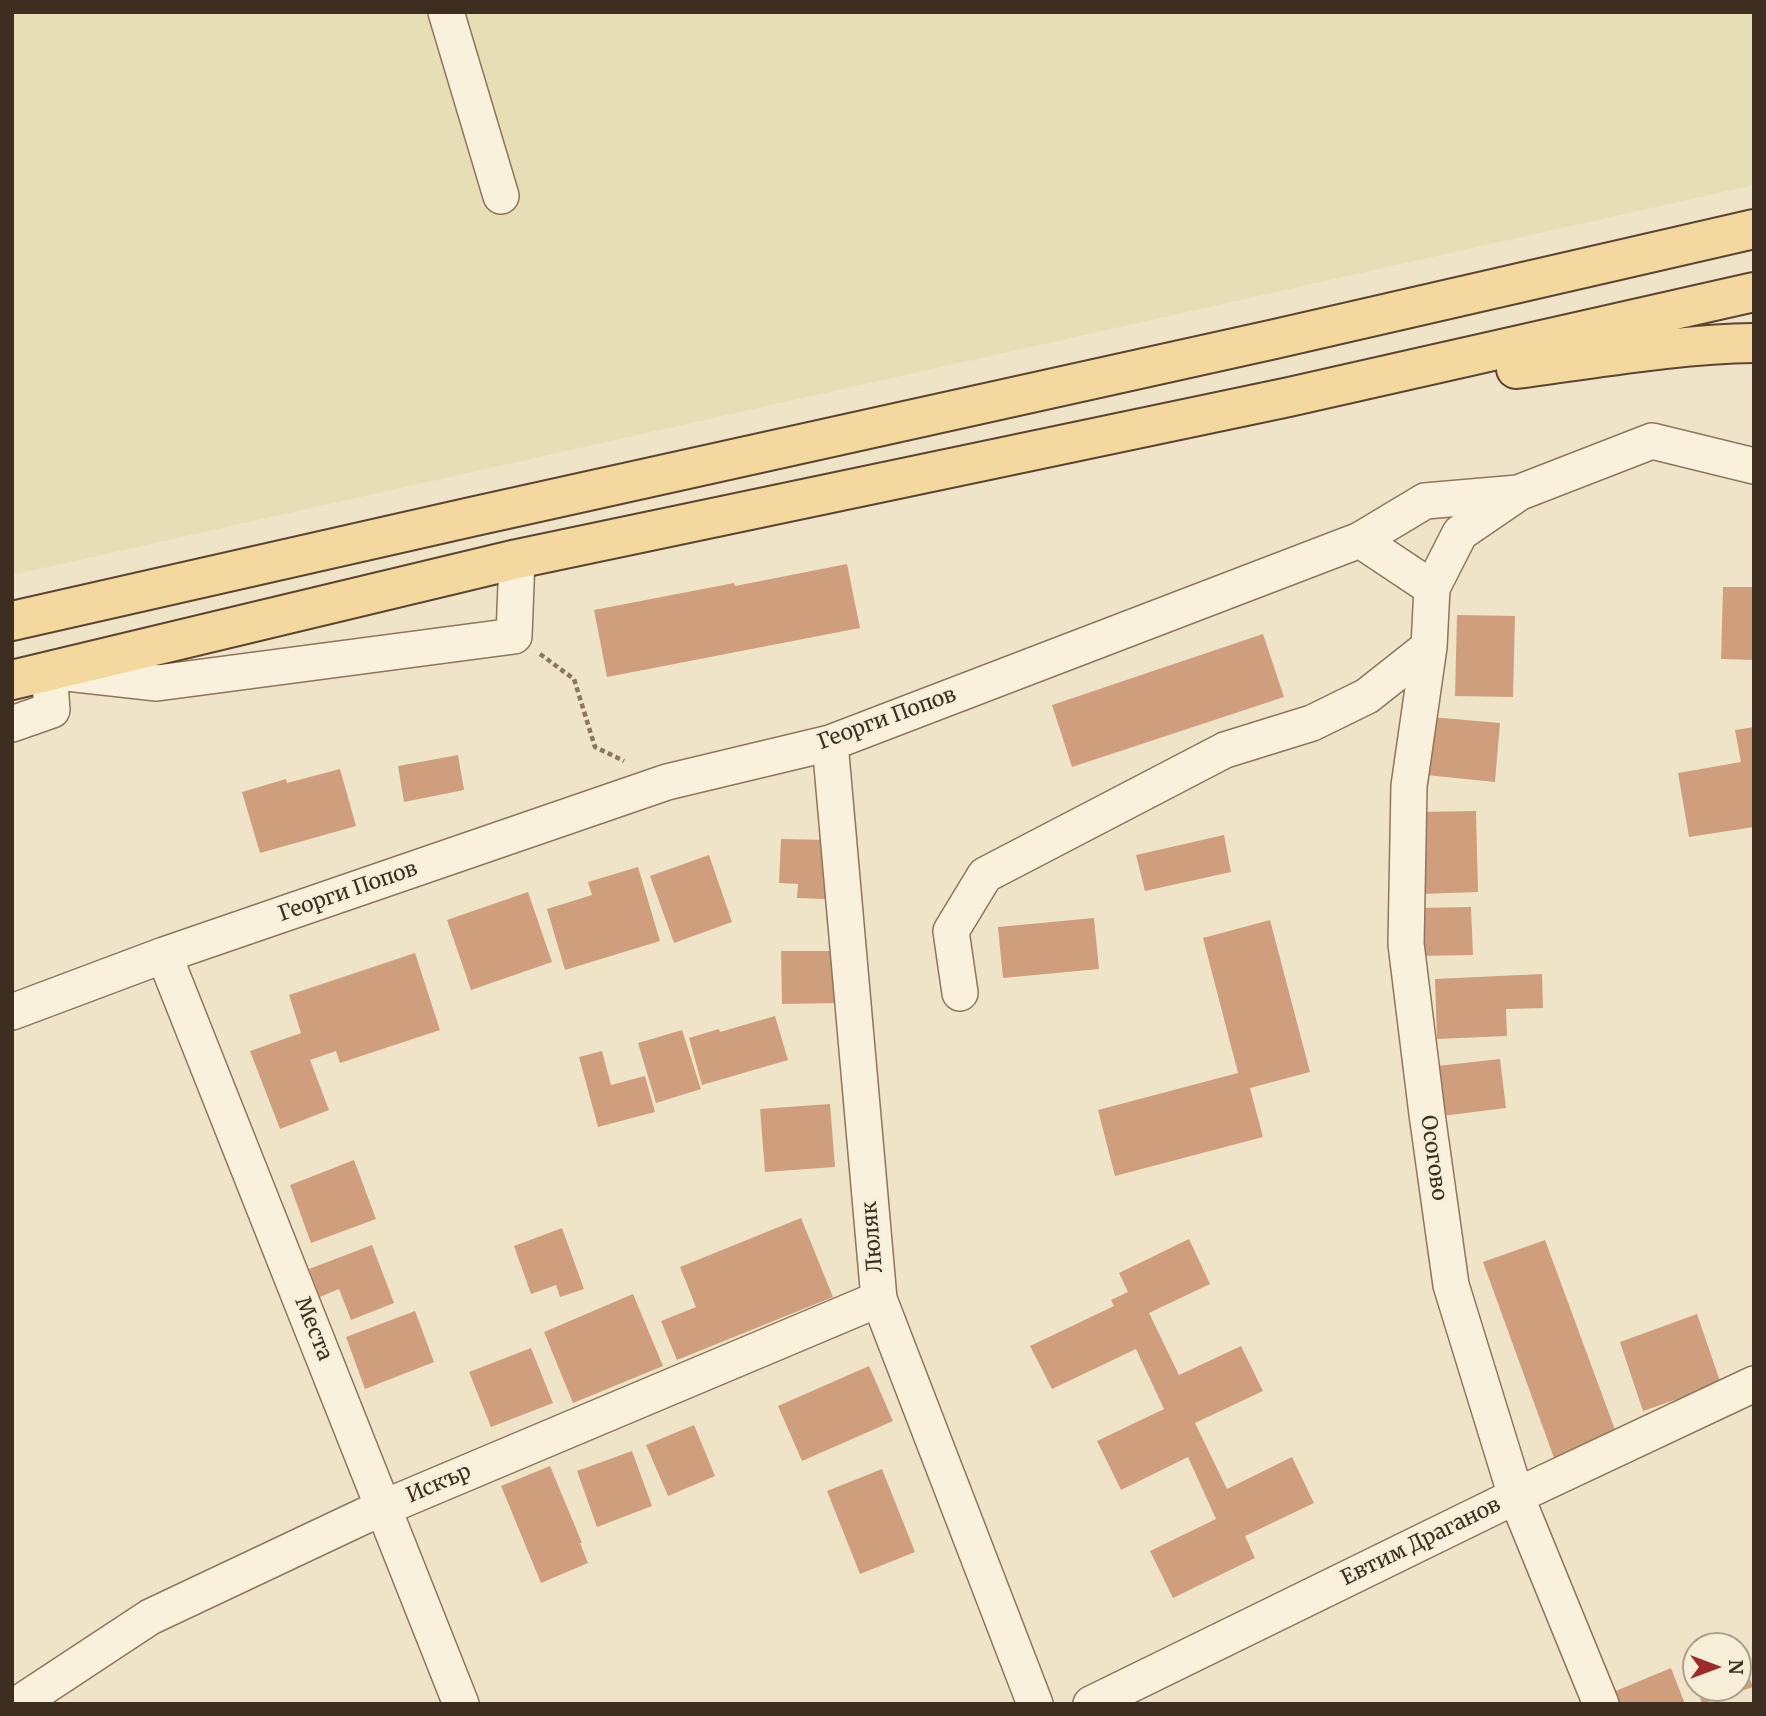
<!DOCTYPE html>
<html>
<head>
<meta charset="utf-8">
<style>
  body { margin:0 }
  #map { position:relative; width:1766px; height:1716px; overflow:hidden; background:#f0e4c8; font-family:Merriweather,serif }
  canvas { display:block }
  .frame { position:absolute; inset:0; border:14px solid #3d2e20; pointer-events:none }
  .north { position:absolute; left:1682px; top:1632px; width:70px; height:70px; box-sizing:border-box; background:#f7eed8; border:2px solid #ada18e; border-radius:50%; rotate:90deg; font-size:19px; font-weight:700; line-height:28px; text-align:center; color:#3d2e20 }
  .north::after { content:''; display:block; margin:auto; width:24px; height:32px; background:#9e2a2b; clip-path:polygon(50% 0,100% 100%,50% 72%,0 100%) }
</style>
</head>
<body>
<div id="map">
<canvas width="1766" height="1716"></canvas>
<div class="frame"></div>
<div class="north">N</div>
</div>
<script>
const ctx = document.querySelector('canvas').getContext('2d');
ctx.lineJoin = 'round';
function fillPath(path, color) {
  ctx.fillStyle = color;
  ctx.fill(path, 'evenodd');
}
function strokePath(path, color, width, dash) {
  ctx.strokeStyle = color;
  ctx.lineWidth = width;
  ctx.lineCap = dash ? 'butt' : 'round';
  ctx.setLineDash(dash || []);
  ctx.stroke(path);
}
function write(font, color, halo, rows, align = 'center') {
  ctx.font = font + ' Merriweather,serif';
  ctx.lineWidth = 5;
  ctx.setLineDash([]);
  ctx.textBaseline = 'middle';
  ctx.strokeStyle = halo;
  ctx.fillStyle = color;
  for (const [text, x, y, turn = 0] of rows) {
    ctx.save();
    ctx.translate(x, y);
    ctx.rotate((+turn || 0) * Math.PI / 180);
    ctx.textAlign = isNaN(turn) ? turn : align;
    if (halo) ctx.strokeText(text, 0, 0);
    ctx.fillText(text, 0, 0);
    ctx.restore();
  }
}
fillPath(new Path2D(`
  M12 12H1754V185L12 575Z`), '#e6deb5');
fillPath(new Path2D(`
  M847 564 860 628 607 677 594 610 734 583 735 586Z
  M1723 587H1754V660L1721 659Z
  M1457 615 1515 616 1513 697 1455 696Z
  M1263 634 1284 697 1072 767 1052 705Z
  M1431 717 1500 723 1495 782 1426 775Z
  M1754 727V827L1689 837 1678 773 1741 762 1735 730Z
  M458 755 464 790 404 802 398 766Z
  M340 769 356 826 260 853 242 792 286 779 287 783Z
  M1476 811 1478 892 1422 894 1419 812Z
  M1224 835 1231 872 1145 891 1136 855Z
  M781 839 828 840 826 899 797 898 798 884 779 883Z
  M709 855 732 922 674 943 650 876Z
  M638 867 660 941 565 970 547 909 592 895 588 882Z
  M528 892 552 962 471 990 447 920Z
  M1471 907 1473 955 1419 956 1418 908Z
  M1094 918 1099 969 1003 978 998 927Z
  M1270 920 1310 1072 1250 1088 1263 1137 1115 1176 1098 1110 1238 1073 1203 938Z
  M781 951H839L840 1003 782 1004Z
  M415 953 440 1030 340 1063 336 1051 310 1060 329 1110 280 1129 250 1051 301 1033 289 995Z
  M1542 974 1543 1008 1506 1009 1507 1036 1437 1039 1435 979Z
  M775 1016 788 1060 702 1085 689 1038 719 1029 720 1032Z
  M682 1030 701 1089 656 1103 638 1043Z
  M602 1051 611 1085 645 1076 655 1112 598 1127 579 1057Z
  M1500 1059 1506 1108 1442 1116 1437 1066Z
  M830 1104 835 1167 765 1172 760 1109Z
  M354 1160 376 1219 311 1243 290 1185Z
  M801 1218 833 1297 677 1360 661 1321 696 1307 680 1267Z
  M562 1228 584 1289 560 1297 556 1285 531 1294 514 1246Z
  M1189 1239 1210 1284 1149 1313 1179 1375 1241 1346 1263 1391 1195 1423 1227 1489 1292 1457 1314 1503 1245 1536 1255 1558 1173 1598 1150 1551 1216 1519 1188 1457 1121 1490 1097 1441 1164 1409 1136 1349 1052 1389 1030 1346 1114 1306 1111 1300 1128 1292 1119 1273Z
  M1545 1240 1617 1435 1554 1458 1483 1262Z
  M372 1245 394 1303 351 1320 339 1289 320 1297 309 1269Z
  M633 1294 663 1366 573 1403 544 1332Z
  M415 1311 434 1362 365 1389 346 1337Z
  M1697 1314 1721 1384 1643 1411 1620 1342Z
  M531 1348 553 1403 491 1427 469 1372Z
  M869 1366 893 1421 802 1461 778 1406Z
  M694 1425 715 1476 668 1496 646 1445Z
  M632 1451 652 1506 597 1527 577 1471Z
  M550 1466 582 1543H580L588 1563 541 1583 501 1486Z
  M882 1469 915 1552 860 1574 827 1491Z
  M1738 1646 1753 1687 1702 1704 1697 1688H1738Z
  M1671 1668 1685 1704H1609L1606 1695Z`), '#cf9f7d');
const minor = new Path2D(`
  M446 12 501 196
  M1517 494 1460 533 1432 588 1429 647 1409 786 1406 944 1427 1114 1451 1285 1516 1496 1601 1704
  M1360 540 1432 588
  M12 724 52 710 49 671 157 683 514 636 517 559
  M830 743 879 1299 1035 1704
  M164 955 461 1704
  M960 993 951 931 985 875 1225 750 1312 723 1367 696 1429 647
  M12 1012 164 955 667 782 830 743 1360 540 1425 501 1518 493 1652 441 1754 466
  M18 1704 150 1617 364 1516 879 1299
  M1091 1704 1516 1496 1754 1384`);
const major = new Path2D(`
  M1516 369C1594 359 1676 344 1754 343
  M12 621 471 517 1275 339 1754 229
  M12 680 517 559 1289 397 1754 292`);
strokePath(minor, '#8d765c', 38);
strokePath(major, '#5b4430', 42);
strokePath(new Path2D(`
  M540 654 574 679 595 747 624 761`), '#8d765c', 4.5, [5, 3.5]);
strokePath(minor, '#faf1dc', 35);
strokePath(major, '#f3d9a0', 38);
write('21px', '#3d2e20', '#f7eed8', [
  ["Георги Попов",887,719,-20],
  ["Георги Попов",348,892,-19],
  ["Осогово",1433,1158,82],
  ["Люляк",873,1237,-95],
  ["Места",313,1329,68],
  ["Искър",439,1484,-23],
  ["Евтим Драганов",1421,1542,-26]
]);
</script>
</body>
</html>
